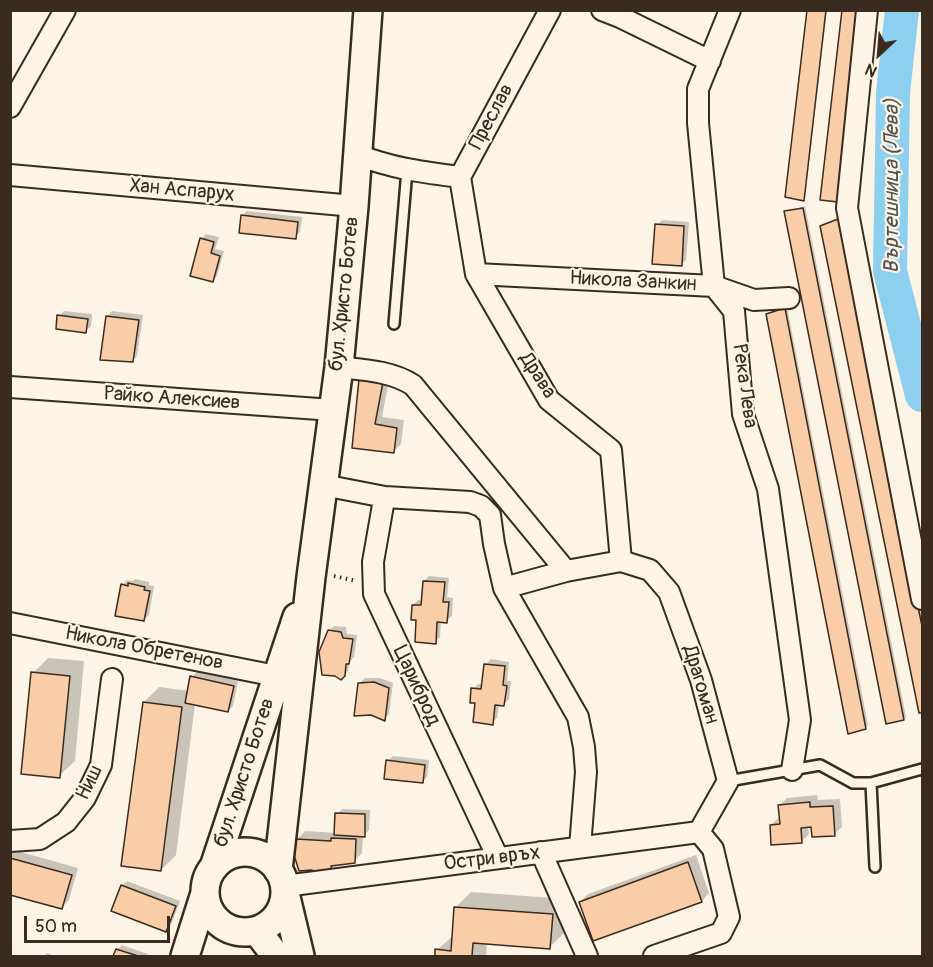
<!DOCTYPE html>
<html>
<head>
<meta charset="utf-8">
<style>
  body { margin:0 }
  #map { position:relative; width:933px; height:967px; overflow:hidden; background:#fcf5e5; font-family:Pangolin,sans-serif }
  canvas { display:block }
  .frame { position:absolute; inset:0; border:12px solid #3b2a1e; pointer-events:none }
  .north { position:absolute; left:849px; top:24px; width:60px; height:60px; -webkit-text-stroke:4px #fcf5e5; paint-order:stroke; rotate:206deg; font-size:16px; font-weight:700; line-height:24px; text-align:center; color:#3b2a1e }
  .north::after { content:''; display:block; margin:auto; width:21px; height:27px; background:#3b2a1e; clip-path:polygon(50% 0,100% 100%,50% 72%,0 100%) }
  .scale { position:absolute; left:24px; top:916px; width:146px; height:27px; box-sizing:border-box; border:3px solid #3b2a1e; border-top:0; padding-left:8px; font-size:18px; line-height:21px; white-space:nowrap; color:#3b2a1e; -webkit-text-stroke:4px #fcf5e5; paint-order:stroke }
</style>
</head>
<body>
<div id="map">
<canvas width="933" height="967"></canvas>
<div class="frame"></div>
<div class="north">N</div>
<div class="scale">50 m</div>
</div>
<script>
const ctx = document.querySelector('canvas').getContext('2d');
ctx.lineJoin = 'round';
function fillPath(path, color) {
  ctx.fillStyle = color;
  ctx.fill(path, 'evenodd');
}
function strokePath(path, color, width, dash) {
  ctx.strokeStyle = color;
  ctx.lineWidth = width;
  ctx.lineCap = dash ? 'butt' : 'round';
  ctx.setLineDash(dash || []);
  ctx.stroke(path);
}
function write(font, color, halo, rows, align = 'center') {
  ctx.font = font + ' Pangolin,sans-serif';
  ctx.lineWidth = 4.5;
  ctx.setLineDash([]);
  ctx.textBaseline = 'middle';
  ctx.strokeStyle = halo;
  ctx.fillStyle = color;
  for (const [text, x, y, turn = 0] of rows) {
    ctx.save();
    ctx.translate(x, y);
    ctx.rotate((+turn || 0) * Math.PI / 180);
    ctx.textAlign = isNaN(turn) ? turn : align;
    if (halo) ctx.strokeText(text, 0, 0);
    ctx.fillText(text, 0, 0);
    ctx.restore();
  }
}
fillPath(new Path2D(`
  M809 10H827L805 197 803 199Z
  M805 206 906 717 904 719 786 212Z
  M247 211 302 217 300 232 295 237 242 216Z
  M840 218 922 616V711H920L821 226Z
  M662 220 689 222 686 260 681 265 657 225Z
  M206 234 219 237 215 249 224 251 217 276 212 281 201 239Z
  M787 307 868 725 866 727 767 314Z
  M64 311 92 314 91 326 86 331 59 316Z
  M112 311 143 315 137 356 132 361 107 316Z
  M368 372 390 374 382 417 404 420 401 444 393 452 354 446Z
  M429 576 449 578 447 597 453 598 452 616 446 621H441L440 637 435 642 418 619 413 605 418 600 423 601 424 581Z
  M135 579 149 582V585L154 586 149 615 144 620 122 585 127 580 133 581Z
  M334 626 346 627 347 634 357 635 354 657 350 661 348 671 343 677 335 675 329 631Z
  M48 658 84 661 75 761 59 776 33 673Z
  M491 659 509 662 507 681H511L509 699 504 704H499L497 718 492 723 477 702 473 689 478 684H483L486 664Z
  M197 672 238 681 233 706 228 711 195 704 176 855 161 870 144 702 159 687 189 691 192 677Z
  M365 678H380L393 683 389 714 384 719 360 683Z
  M393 756 429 760 427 777 422 782 388 761Z
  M817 795 818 800 840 799 842 827 834 834 813 825H808L809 834 801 842 771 825 779 817V806L787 798Z
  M342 809 370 810 369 830 363 836 362 853 354 861 335 864 331 869 293 844 305 831 336 833 337 814Z
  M10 849 78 868 69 900 61 908 10 893Z
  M696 855 709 893 702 901 594 939 580 902 588 894Z
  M127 881 180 901 171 925 166 930 122 886Z
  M471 892 567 899 565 932 550 947 487 942 486 956H436L437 950 454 935 456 907Z
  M122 945 148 954 147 956H115L117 950Z
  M47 953 54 956H44Z`), '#0003');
strokePath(new Path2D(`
  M902 10 893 93 890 271 922 395`), '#8dcfef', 34);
const building = new Path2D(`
  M807 10H826L804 201 785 197Z
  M842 10H860L838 202 820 200Z
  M803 208 904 720 886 724 784 211Z
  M241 215 298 222 296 239 239 233Z
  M838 219 922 626V713H919L820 226Z
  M655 224 684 226 682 266 652 264Z
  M200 238 214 242 211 253 220 256 213 282 190 276Z
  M785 308 866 729 848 734 766 314Z
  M57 315 88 319 86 333 56 329Z
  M106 316 139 320 133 362 100 360Z
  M359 379 383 382 375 424 397 428 394 453 352 448Z
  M423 581 445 582 443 602H449L447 623 437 622 436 644 415 642 416 620H411L412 605H421Z
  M128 583 145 587 144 590 150 591 144 621 115 616 121 584 128 586Z
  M328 630 341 632 343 638 353 639 349 664H346L345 676 341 680 335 676 322 675 319 652Z
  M484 664 505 666 503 685 507 686 504 706 495 705 493 725 473 722 475 703H470L471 688 481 689Z
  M31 672 70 676 60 778 21 774Z
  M190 676 234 686 228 712 185 703Z
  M374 682 389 688 385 721 371 715 354 716 358 683Z
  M143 702 182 707 161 871 121 866Z
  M386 760 425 765 423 783 384 779Z
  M810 802V807L833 806 835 836 812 837 811 827 801 828 802 843 771 845 770 825 780 824 778 805Z
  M335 813 365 814V837L334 835Z
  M331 838 356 839 355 863 331 866 332 870 313 874 312 870 299 871 295 858H291L292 843H296V839L331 841Z
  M10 858 72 875 62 909 10 895Z
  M688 862 702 902 593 941 579 902Z
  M121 885 176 906 166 932 111 911Z
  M454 907 553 914 550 949 473 943 472 956H435V949L451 951Z
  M116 949 138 956H113Z`);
fillPath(building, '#f8cda7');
strokePath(building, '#3b2a1e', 1.5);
const lane = new Path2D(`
  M394 324 407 170
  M728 781 820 765 853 783H871L922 769
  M871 783 875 867`);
const street = new Path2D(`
  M602 10 620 17 710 61
  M730 10 698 89V123L714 286 734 311 743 414 768 489 800 720 792 770
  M867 10 847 208 922 599
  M10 107 65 10
  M358 155C395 169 422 172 460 177L550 10
  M10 175 354 206
  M460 177 476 274 549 400 611 450 621 561
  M476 274 714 286 754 300 789 298
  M339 367C365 370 391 371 413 385L566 571
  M10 387 333 410
  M323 485 385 497 470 502 481 506 490 515 494 544 504 588 566 571 621 561 650 570 669 592 701 680 728 781 699 832
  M383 505 373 562 374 594 498 858
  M504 588 578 717 584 747 586 772 580 847
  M10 623 276 676
  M10 841 40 839 66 822 85 798 101 765 112 679
  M541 852 587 956
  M285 886 699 832
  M654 956 721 933 729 917 713 849 699 832`);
const secondary = new Path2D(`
  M205 892a40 40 0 1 1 80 0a40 40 0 1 1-80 0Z
  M214 867 297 617
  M278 870 311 577 339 367 354 206 368 10
  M285 893 300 956
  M257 931 276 956
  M185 956 205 893`);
strokePath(lane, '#3b2a1e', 14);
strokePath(street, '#3b2a1e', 24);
strokePath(secondary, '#3b2a1e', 32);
strokePath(new Path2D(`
  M334 576 356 581`), '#3b2a1e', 4, [1.5, 4.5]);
strokePath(lane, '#fcf5e5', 9);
strokePath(street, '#fcf5e5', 20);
strokePath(secondary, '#fcf5e5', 27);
write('20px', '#3b2a1e', '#fcf5e5', [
  ["Преслав",492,117,-62],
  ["Хан Аспарух",182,191,5],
  ["Никола Занкин",633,282,3],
  ["бул. Христо Ботев",345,294,-84],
  ["Драва",537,376,57],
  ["Река Лева",744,386,82],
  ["Райко Алексиев",172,399,4],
  ["Никола Обретенов",144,649,11],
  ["Драгоман",700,685,73],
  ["Цариброд",416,686,65],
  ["бул. Христо Ботев",245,773,-72],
  ["Ниш",90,783,-64],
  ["Остри връх",492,859,-7]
]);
write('italic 21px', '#505352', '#fcf5e5', [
  ["Въртешница (Лева)",893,186,-90]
]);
</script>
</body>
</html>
